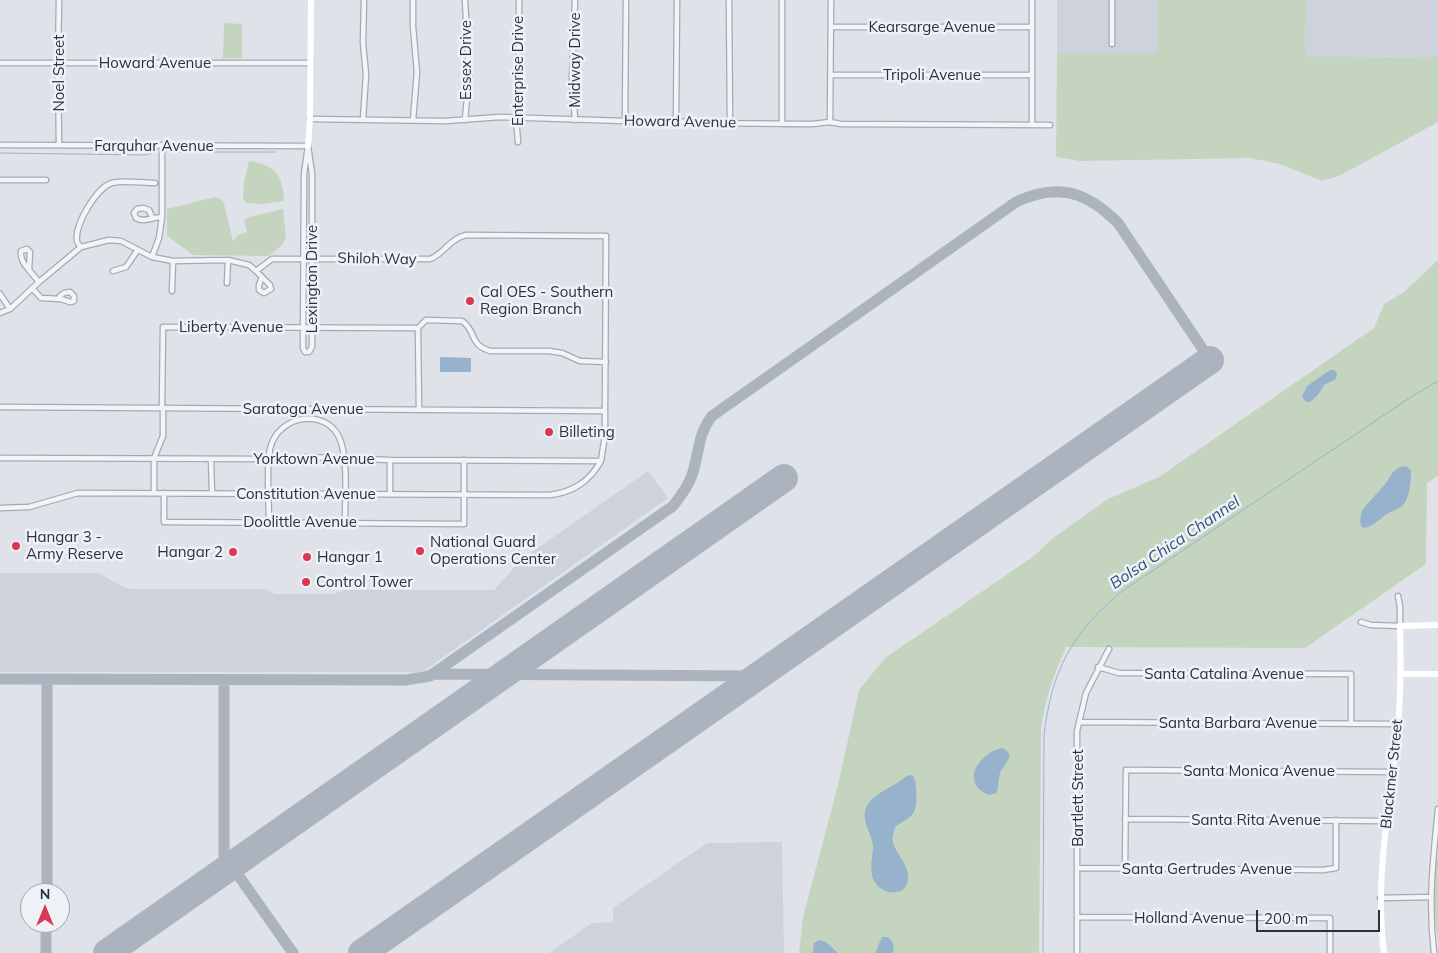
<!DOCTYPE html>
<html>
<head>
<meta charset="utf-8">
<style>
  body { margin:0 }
  #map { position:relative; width:1438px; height:953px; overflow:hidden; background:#dfe3e9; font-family:Mulish,sans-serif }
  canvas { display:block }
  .north { position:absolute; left:20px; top:883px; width:50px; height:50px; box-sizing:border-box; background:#eef2f7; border:1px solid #9ea5af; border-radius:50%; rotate:0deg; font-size:14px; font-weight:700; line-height:20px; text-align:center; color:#263142 }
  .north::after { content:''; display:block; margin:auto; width:18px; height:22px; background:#d93955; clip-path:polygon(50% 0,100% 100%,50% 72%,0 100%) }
  .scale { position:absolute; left:1256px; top:910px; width:124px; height:22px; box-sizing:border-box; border:2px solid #263142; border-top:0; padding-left:6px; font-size:15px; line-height:18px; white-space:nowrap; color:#263142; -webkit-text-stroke:4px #eef2f7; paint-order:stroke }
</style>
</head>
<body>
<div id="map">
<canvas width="1438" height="953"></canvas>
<div class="north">N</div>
<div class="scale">200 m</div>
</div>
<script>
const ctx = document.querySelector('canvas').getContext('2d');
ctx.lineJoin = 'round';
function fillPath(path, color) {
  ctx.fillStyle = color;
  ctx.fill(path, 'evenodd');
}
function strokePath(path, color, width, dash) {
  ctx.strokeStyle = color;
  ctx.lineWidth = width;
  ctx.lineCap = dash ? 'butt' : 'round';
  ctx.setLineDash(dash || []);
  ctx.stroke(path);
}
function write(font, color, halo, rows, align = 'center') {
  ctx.font = font + ' Mulish,sans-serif';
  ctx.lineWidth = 5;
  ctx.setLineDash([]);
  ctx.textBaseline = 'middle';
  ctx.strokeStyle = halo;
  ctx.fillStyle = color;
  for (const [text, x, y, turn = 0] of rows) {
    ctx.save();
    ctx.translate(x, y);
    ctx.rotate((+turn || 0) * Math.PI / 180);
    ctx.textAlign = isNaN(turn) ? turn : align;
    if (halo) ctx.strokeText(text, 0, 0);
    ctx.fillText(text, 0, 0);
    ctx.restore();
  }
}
fillPath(new Path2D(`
  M1057 0H1158V53H1057Z
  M1306 0H1438V57L1305 56Z
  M648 471 668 498 425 670 419 672H0V573H99L123 587 132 589H266L275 594H333L345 590H494L522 559Z
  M782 842 784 953H549L592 923 613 922V908L707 843Z`), '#cdd2dc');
fillPath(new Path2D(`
  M1158 0H1306L1305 56 1438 57V122L1339 176 1322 181 1280 164 1250 158 1080 161 1056 157 1057 53H1158Z
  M224 23 242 24V58H223Z
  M249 161C275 165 283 174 284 201L262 204 246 203 243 199 244 182Z
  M215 197 222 200 224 204 233 241 238 235 247 232 244 221 246 218 283 209 286 237 283 244 269 256 193 255 167 236V209Z
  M1438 260V476L1427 483 1426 564 1305 648 1066 647C1054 674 1045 699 1041 729L1039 953H799L803 917 838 785 859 690 885 658 1034 556 1053 538 1108 499 1159 477 1374 328 1384 304 1404 292Z
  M1438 855V942C1435 913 1431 883 1438 855Z`), '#c5d4bf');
fillPath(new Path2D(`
  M440 357 471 358V372H440Z
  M1330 370H1334L1337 373 1336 379 1324 385 1318 395 1310 402H1306L1302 396 1307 386Z
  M1406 466 1411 470C1411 481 1410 500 1401 507 1396 510 1391 511 1387 514 1379 519 1373 527 1364 528L1361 526 1360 520 1362 510 1386 483 1393 472 1400 467Z
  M1003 748 1008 752 1010 757 1000 772 997 793 989 795C958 782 981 751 1003 748Z
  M909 775 913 776C917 780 918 805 914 812 911 818 901 822 895 827 894 831 892 837 893 842 896 855 911 866 908 881 905 896 886 895 877 885 868 875 872 860 873 848 873 837 866 829 865 819 862 800 883 791 896 784 900 781 904 777 909 775Z
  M882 937H888C893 942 895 946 893 953H875Z
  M819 940 826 942 838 953H813L814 943Z`), '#97b2cd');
strokePath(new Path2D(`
  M169 152H276
  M0 153 145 155 156 152
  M1043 953 1044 735C1052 670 1071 634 1121 592L1411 397 1438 381`), '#97b2cd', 1);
strokePath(new Path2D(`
  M432 674 759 676
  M0 679 406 680 430 676 673 506C683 493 692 481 695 464 700 445 699 433 712 416L1016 202C1058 182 1087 192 1118 223L1210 360
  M224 680V855L293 953
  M47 893V679
  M46 953V923`), '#abb3be', 11);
strokePath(new Path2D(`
  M107 953 784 478
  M362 953 1210 360`), '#abb3be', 28);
const street = new Path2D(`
  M413 0V27L417 72 413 120
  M729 0 730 123
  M1032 0V124
  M1112 0V44
  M831 27H1032
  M0 63H310
  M831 75H1032
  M310 119 445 121 500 117 625 121H676L695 123 813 124 830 122 841 124 1050 125
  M363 119 366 75 363 43 364 0
  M465 120 469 75 465 0
  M575 120 572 76 575 0
  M625 121 626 0
  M676 121 677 0
  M830 122 831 0
  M782 124V0
  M518 142 516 118 519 65V0
  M0 145 308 146
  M59 145 58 63 59 0
  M308 146 312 173V347L309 352H305L303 348 304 174Z
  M0 180H46
  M152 217 149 210 143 208 137 209 134 213 136 218C144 223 153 217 162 217
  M81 247C79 245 77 243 77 241 74 225 97 187 112 183 124 180 141 183 155 183
  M152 257 159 238 162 217V145
  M29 270C24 264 20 259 21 251L27 249 30 252 29 270 39 282
  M113 271 126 267 137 251
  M256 271 270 285 271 289 264 293 259 290V285L262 277
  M227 283 228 260
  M32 288 41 298 61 299 70 302 74 301V296L70 292 64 293 60 296 61 299
  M172 291 173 261
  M0 294 10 309
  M0 313 10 309 39 282 81 247 109 240 121 241 152 257 173 261 228 260 249 265 256 271 272 259H430C444 254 449 239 466 235L606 236 605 411V435L601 461 390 460 307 457 268 459 0 458
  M0 407 605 411
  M162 407 163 327 418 328
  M419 409 418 328 426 320 462 321C477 331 468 344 490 351H549L562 353 580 361 606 362
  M211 459 212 493
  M154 493V458L163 436V408
  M164 493V522L464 524V460
  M390 494V460
  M0 508 29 507 78 493 550 495C573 492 589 482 601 461
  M269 522C269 501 266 468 270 449 278 413 330 407 341 442 348 465 345 498 345 523
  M1361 622 1371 625 1400 626V607L1398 596
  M1098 667 1119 673 1351 674V723
  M1079 722 1398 724
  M1125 819 1386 821
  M1078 868 1323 870 1336 868V820
  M1125 868 1126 770 1393 772
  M1380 898 1431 897
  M1077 917 1330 918V953
  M1077 953V731L1086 693 1109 649
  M1434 953C1428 902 1433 860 1438 809`);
strokePath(street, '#a4aab4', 7);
strokePath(street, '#f2f4f7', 4.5);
strokePath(new Path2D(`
  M308 146 310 119 311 0
  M1400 674H1438
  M1384 953C1374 876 1391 801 1398 725 1401 692 1401 659 1400 626L1438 625`), '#fff', 6);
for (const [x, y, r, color] of [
  [470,301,5,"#d93955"],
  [549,432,5,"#d93955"],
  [16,546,5,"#d93955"],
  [420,551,5,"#d93955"],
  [233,552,5,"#d93955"],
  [307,557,5,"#d93955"],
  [306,582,5,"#d93955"]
]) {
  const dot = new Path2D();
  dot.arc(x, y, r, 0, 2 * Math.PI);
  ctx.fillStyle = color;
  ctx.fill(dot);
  strokePath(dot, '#eef2f7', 2);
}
write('15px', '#263142', '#eef2f7', [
  ["Kearsarge Avenue",932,27],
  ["Essex Drive",466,60,-90],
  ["Midway Drive",575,60,-90],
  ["Howard Avenue",155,63],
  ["Enterprise Drive",518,71,-90],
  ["Noel Street",59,73,-90],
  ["Tripoli Avenue",932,75],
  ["Howard Avenue",680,122,1],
  ["Farquhar Avenue",154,146],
  ["Shiloh Way",377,259,1],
  ["Lexington Drive",312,279,-90],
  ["Liberty Avenue",231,327],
  ["Saratoga Avenue",303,409],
  ["Yorktown Avenue",314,459],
  ["Constitution Avenue",306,494],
  ["Doolittle Avenue",300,522],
  ["Santa Catalina Avenue",1224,674],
  ["Santa Barbara Avenue",1238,723],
  ["Santa Monica Avenue",1259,771],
  ["Blackmer Street",1392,774,-84],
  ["Bartlett Street",1078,798,-90],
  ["Santa Rita Avenue",1256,820],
  ["Santa Gertrudes Avenue",1207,869],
  ["Holland Avenue",1189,918]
]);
write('15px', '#263142', '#eef2f7', [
  ["Cal OES - Southern",480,292],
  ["Region Branch",480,309],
  ["Billeting",559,432],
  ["Hangar 3 -",26,537],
  ["Army Reserve",26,554],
  ["National Guard",430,542],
  ["Operations Center",430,559],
  ["Hangar 2",223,552,"right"],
  ["Hangar 1",317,557],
  ["Control Tower",316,582]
], 'left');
write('italic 16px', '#2d5179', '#eef2f7', [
  ["Bolsa Chica Channel",1175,543,-34]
]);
</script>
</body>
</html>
